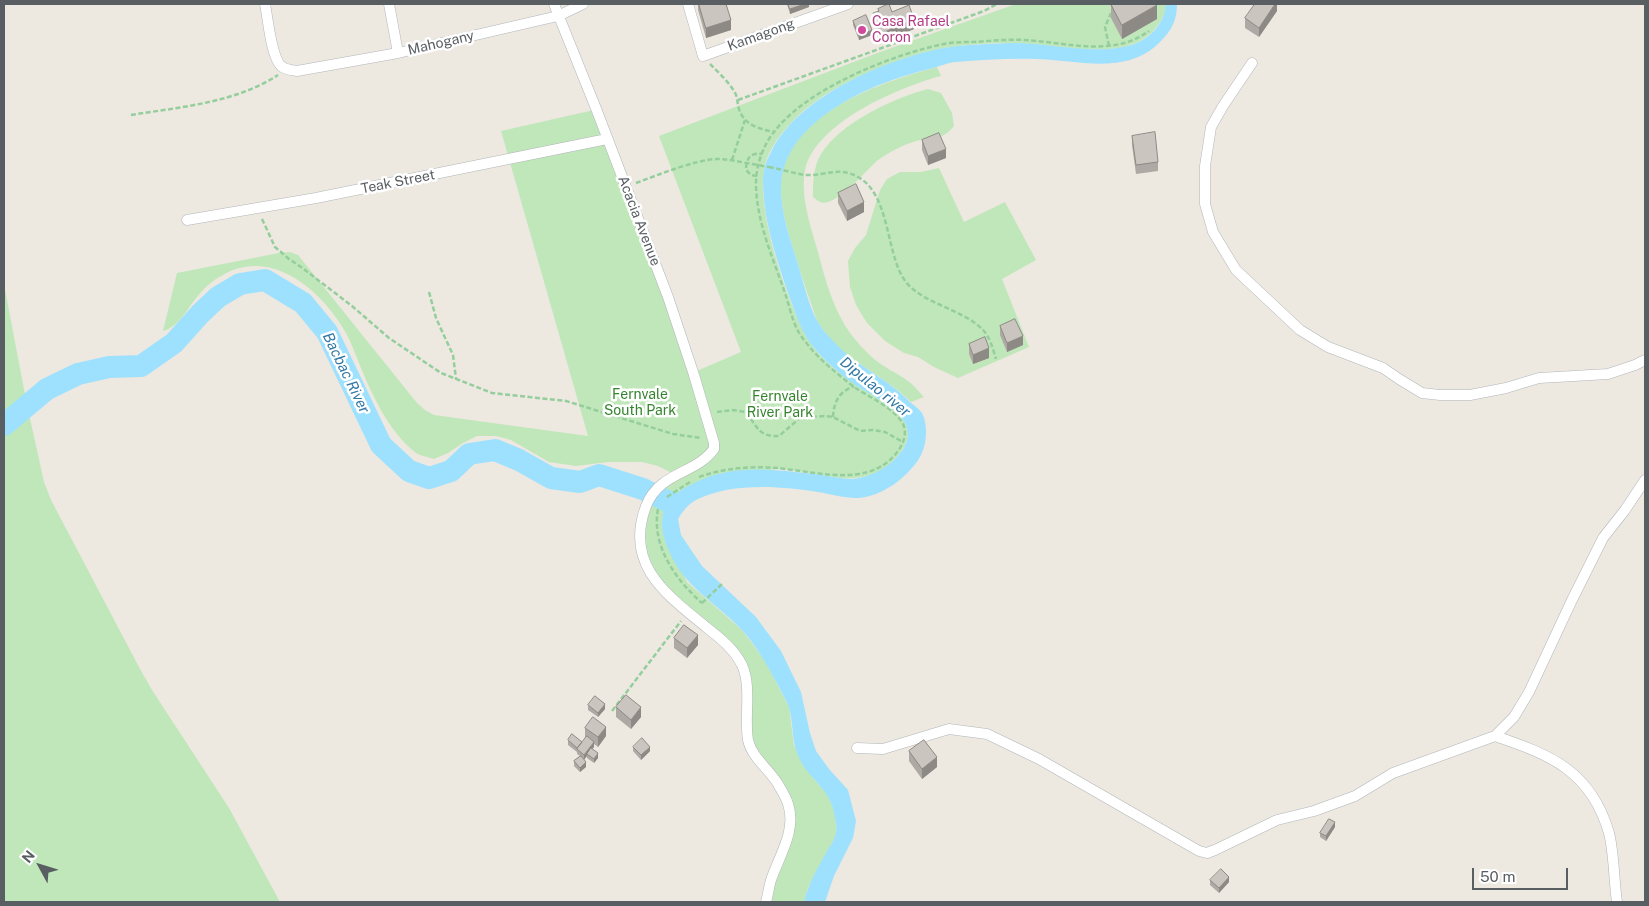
<!DOCTYPE html>
<html>
<head>
<meta charset="utf-8">
<style>
  body { margin:0 }
  #map { position:relative; width:1649px; height:906px; overflow:hidden; background:#ede8e0; font-family:"Public Sans",sans-serif }
  canvas { display:block }
  .frame { position:absolute; inset:0; border:5px solid #595e62; pointer-events:none }
  .north { position:absolute; left:15px; top:841px; width:50px; height:50px; -webkit-text-stroke:4px #fff; paint-order:stroke; rotate:309deg; font-size:14px; font-weight:700; line-height:20px; text-align:center; color:#595e62 }
  .north::after { content:''; display:block; margin:auto; width:18px; height:22px; background:#595e62; clip-path:polygon(50% 0,100% 100%,50% 72%,0 100%) }
  .scale { position:absolute; left:1472px; top:868px; width:96px; height:22px; box-sizing:border-box; border:2px solid #595e62; border-top:0; padding-left:6px; font-size:15px; line-height:18px; white-space:nowrap; color:#595e62; -webkit-text-stroke:4px #fff; paint-order:stroke }
</style>
</head>
<body>
<div id="map">
<canvas width="1649" height="906"></canvas>
<div class="frame"></div>
<div class="north">N</div>
<div class="scale">50 m</div>
</div>
<script>
const ctx = document.querySelector('canvas').getContext('2d');
ctx.lineJoin = 'round';
function fillPath(path, color) {
  ctx.fillStyle = color;
  ctx.fill(path, 'evenodd');
}
function strokePath(path, color, width, dash) {
  ctx.strokeStyle = color;
  ctx.lineWidth = width;
  ctx.lineCap = dash ? 'butt' : 'round';
  ctx.setLineDash(dash || []);
  ctx.stroke(path);
}
function write(font, color, halo, rows, align = 'center') {
  ctx.font = font + ' "Public Sans",sans-serif';
  ctx.lineWidth = 5;
  ctx.setLineDash([]);
  ctx.textBaseline = 'middle';
  ctx.strokeStyle = halo;
  ctx.fillStyle = color;
  for (const [text, x, y, turn = 0] of rows) {
    ctx.save();
    ctx.translate(x, y);
    ctx.rotate((+turn || 0) * Math.PI / 180);
    ctx.textAlign = isNaN(turn) ? turn : align;
    if (halo) ctx.strokeText(text, 0, 0);
    ctx.fillText(text, 0, 0);
    ctx.restore();
  }
}
fillPath(new Path2D(`
  M1016 4H1165L1167 6C1162 25 1148 40 1128 46 1093 55 1053 45 1018 43 994 43 968 44 944 48 898 57 825 86 793 121 781 133 769 149 765 165 754 206 788 306 810 342 815 351 824 359 831 366 850 383 895 402 906 424 916 444 888 470 871 475 840 485 808 469 777 469 767 470 755 475 746 477 720 484 695 491 669 498L664 510 662 522 687 582 742 630 766 662 789 707 794 745 813 778 829 796 835 814 837 835 808 888 804 902H766L787 841 788 804 749 743 742 666 664 593 644 562 647 505 674 474 658 466 642 462H608L576 466 549 462 511 440 496 436H477L463 443 448 453 434 459C429 457 421 456 416 453 390 433 373 397 361 368 356 356 352 344 346 333 326 297 282 254 236 269 221 274 207 284 197 297 186 310 180 326 163 331L177 273 279 253 290 252 298 255 417 403 425 410 434 415 588 436 501 131 594 110 692 373 741 352 659 136 880 52Z
  M937 67 941 76C899 87 815 123 805 170 800 197 811 227 818 252 825 279 833 309 850 333 856 341 865 351 873 358 883 367 897 373 908 381 914 385 919 392 924 397L911 402C883 374 840 359 819 324 816 319 814 312 812 306 805 288 800 270 794 252 788 231 780 208 781 185 782 115 881 82 937 67Z
  M928 89 941 93 952 113 954 126C942 141 933 137 916 141 902 145 890 152 878 160 866 170 836 208 820 202 817 201 816 199 813 197 813 187 813 176 816 166 827 128 893 98 928 89Z
  M939 168 964 222 1005 202 1036 260 1002 279 1029 347 958 378 934 367 918 357 904 353 885 341 867 323 856 305 850 287 848 261 855 248 866 235 880 190 887 179 900 172H921Z
  M4 284 27 405 44 482 51 500 140 669 152 690 229 808 280 902H4Z`), '#c0e7ba');
fillPath(new Path2D(`
  M1166 4H1177C1177 20 1172 30 1160 42 1126 76 1079 60 1036 59 1009 58 982 60 955 62 946 63 938 67 929 69 906 75 884 82 863 92 826 110 783 140 781 185 780 211 790 239 798 264 803 281 810 311 820 325 823 331 829 336 834 342 856 366 887 378 910 402 914 405 919 409 922 413 928 424 927 444 921 455 910 476 881 498 856 498 844 498 830 494 818 492 782 486 730 482 696 500 688 504 682 512 678 519L681 535 702 566 756 617 781 651 801 692 810 733 816 751 829 769 848 790 856 821 853 838 834 876 825 902H804C808 885 817 869 826 853 829 847 835 840 836 833 837 828 836 823 835 818 831 788 812 783 800 760 791 743 794 725 789 708 787 701 782 694 779 687 768 667 757 646 741 629 716 603 683 586 669 551 664 540 660 527 663 514 667 497 679 491 694 483 731 464 774 469 814 474 826 475 840 479 852 479 874 478 907 458 908 434 909 412 870 395 854 384 840 374 826 362 814 348 801 333 795 311 788 293 776 257 763 219 763 181 763 170 766 161 771 152 798 96 886 59 944 48 966 44 990 44 1013 43 1051 43 1091 55 1128 46 1148 41 1165 24 1166 4Z`), '#9ee1ff');
strokePath(new Path2D(`
  M4 425 47 389 78 374 109 367 141 366 174 343 200 314 218 297 240 284 265 280 303 303 327 332 381 445 409 471 429 478 451 471 469 454 495 450 519 460 551 478 580 482 599 475 643 489 673 504`), '#9ee1ff', 22);
const minor = new Path2D(`
  M265 4C268 19 271 56 281 66 286 70 291 70 297 71L398 53 558 16 583 4
  M389 4 398 53
  M554 4 597 111 668 297 694 375 714 443V449C695 475 660 471 646 506 624 565 666 594 706 627 720 638 734 649 742 665 752 687 744 717 748 740 752 758 769 769 778 784 781 790 786 797 788 804 797 830 779 856 771 880 769 887 768 895 766 902
  M688 4 703 56 848 4
  M1252 63 1223 106 1211 127 1205 166V204L1213 232 1236 270 1300 330 1328 347 1383 368 1399 379 1422 393 1440 395H1470L1506 388 1539 378 1608 374 1635 365 1645 360
  M187 220 316 198 607 139
  M1495 736C1551 755 1591 771 1609 833 1614 852 1614 882 1617 902
  M857 748 883 749 949 729 987 734 1039 759 1199 851 1207 853 1215 850 1277 820 1314 811 1355 796 1393 773 1495 736 1514 717 1529 692 1572 600 1603 538 1625 510 1645 480`);
strokePath(minor, '#b1b5b9', 11);
strokePath(new Path2D(`
  M1109 46 1105 27 1111 13
  M710 64C718 72 728 81 734 91 738 97 737 103 739 109 744 125 759 129 774 132
  M738 100 984 11 997 4
  M131 115C180 107 235 103 278 75
  M732 160 745 120
  M769 167C781 169 795 174 806 175 826 176 838 166 858 177 889 194 886 248 902 276 917 304 962 307 984 331 990 338 993 349 996 359
  M757 176 751 175 746 170C746 159 750 152 762 154
  M636 183C658 175 694 160 717 159 729 159 740 162 752 164
  M262 219 275 247 289 259 301 267 352 306 389 338 441 373 492 393 566 401 673 434 701 438
  M429 292 436 318 453 355 456 379
  M717 412 733 410 746 412C757 426 758 437 779 436L800 418 824 416 833 417 860 431 873 430 885 432 903 442
  M833 417C834 401 839 392 854 386
  M699 477C724 468 751 466 777 468 809 471 851 483 880 467 894 460 912 438 902 422 892 407 869 397 854 387 840 376 825 364 813 351 808 345 802 338 798 331 792 320 789 305 785 293 773 258 756 221 756 183 756 166 763 145 774 132 806 89 893 54 944 44 954 42 964 42 974 42 990 41 1007 39 1024 40 1066 42 1112 58 1149 31
  M667 497 690 482
  M658 509C651 546 676 580 702 603
  M702 603 723 583
  M612 711 681 621`), '#95ce9d', 2.5, [5, 2.5]);
strokePath(minor, '#fff', 10);
strokePath(new Path2D(`
  M752 164 769 167`), '#95ce9d', 2.5, [5, 2.5]);
fillPath(new Path2D(`
  M698 4H726L731 30 706 38 698 10Z
  M787 4H809V7L790 14Z
  M1111 4 1157 19 1122 39 1111 18Z
  M1277 4V11L1259 37 1245 28V18Z
  M878 9 892 12 914 29 880 43 873 23V13L878 12Z
  M853 21 872 35 859 40 853 25Z
  M1132 136 1158 162V171L1136 174 1132 145Z
  M922 140 946 158 928 165 922 150Z
  M838 193 864 212 847 221 838 203Z
  M1000 326 1023 345 1007 352 1000 335Z
  M969 344 989 358 973 364 969 354Z
  M674 638 698 645 687 658 674 648Z
  M588 705 605 709 598 717 588 710Z
  M616 707 641 717 631 729 616 717Z
  M585 728 606 736 598 747 594 744V747L592 749 598 758 594 763 587 758V756L584 759 586 767 580 772 574 766V761L580 756 577 754V752L568 745V740L582 743 586 738 585 737Z
  M633 747 650 751 641 760 633 751Z
  M909 751 937 767 922 779 909 761Z
  M1335 827 1326 841 1320 837V833Z
  M1210 880 1229 882 1219 893 1210 885Z`), '#aea9a4');
fillPath(new Path2D(`
  M805 4H809V7L790 14V9Z
  M1275 4H1277V11L1259 37V28Z
  M1157 5V19L1122 39V25Z
  M914 19V29L880 43V34Z
  M731 20V30L706 38V28Z
  M872 30V35L859 40V36Z
  M946 149V158L928 165V156Z
  M864 202V212L847 221V211Z
  M1023 336V345L1007 352V343Z
  M989 348V358L973 364V355Z
  M698 635V645L687 658V648Z
  M605 704V709L598 717V713Z
  M641 707V717L631 729V720Z
  M606 727V736L598 747V737Z
  M594 742V747L588 754H587V756L584 760V755Z
  M650 747V751L641 760V755Z
  M598 753V758L594 763V759Z
  M937 757V767L922 779V769Z
  M586 762V767L580 772V768Z
  M1335 822V827L1326 841V836Z
  M1229 877V882L1219 893V888Z`), '#8d8a86');
const building = new Path2D(`
  M699 4H726L731 20 706 28Z
  M788 4H805L790 9Z
  M889 4 892 12 909 5 914 19 880 34 873 13 879 11 878 9Z
  M1111 4H1156L1157 5 1122 25Z
  M1255 4H1275L1259 28 1245 18Z
  M866 15 872 30 859 36 853 21Z
  M1155 132 1158 162 1136 165 1132 136Z
  M939 133 946 149 928 156 922 140Z
  M856 184 864 202 847 211 838 193Z
  M1015 319 1023 336 1007 343 1000 326Z
  M985 337 989 348 973 355 969 344Z
  M684 625 698 635 687 648 674 638Z
  M626 695 641 707 631 720 616 707Z
  M595 696 605 704 598 713 588 705Z
  M593 717 606 727 598 737 585 728Z
  M572 734 582 742 577 748 568 740Z
  M587 736 594 742 584 755 577 749Z
  M642 738 650 747 641 755 633 747Z
  M924 740 937 757 922 769 909 751Z
  M591 748 598 753 594 759 587 754Z
  M581 756 586 762 580 768 574 761Z
  M1329 819 1335 822 1326 836 1320 833Z
  M1221 869 1229 877 1219 888 1210 880Z`);
fillPath(building, '#cac5bf');
strokePath(building, '#8d8a86', 1);
for (const [x, y, r, color] of [
  [862,30,5,"#d1479c"]
]) {
  const dot = new Path2D();
  dot.arc(x, y, r, 0, 2 * Math.PI);
  ctx.fillStyle = color;
  ctx.fill(dot);
  strokePath(dot, '#fff', 2);
}
write('14px', '#b23c85', '#fff', [
  ["Casa Rafael",872,22],
  ["Coron",872,38]
], 'left');
write('14px', '#595e62', '#fff', [
  ["Kamagong",761,35,-20],
  ["Mahogany",441,43,-13],
  ["Teak Street",398,182,-11],
  ["Acacia Avenue",639,221,69]
]);
write('14px', '#35842e', '#fff', [
  ["Fernvale",640,395],
  ["South Park",640,411],
  ["Fernvale",780,397],
  ["River Park",780,413]
]);
write('italic 15px', '#3178a5', '#fff', [
  ["Bacbac River",346,373,64],
  ["Dipulao river",875,387,39]
]);
</script>
</body>
</html>
